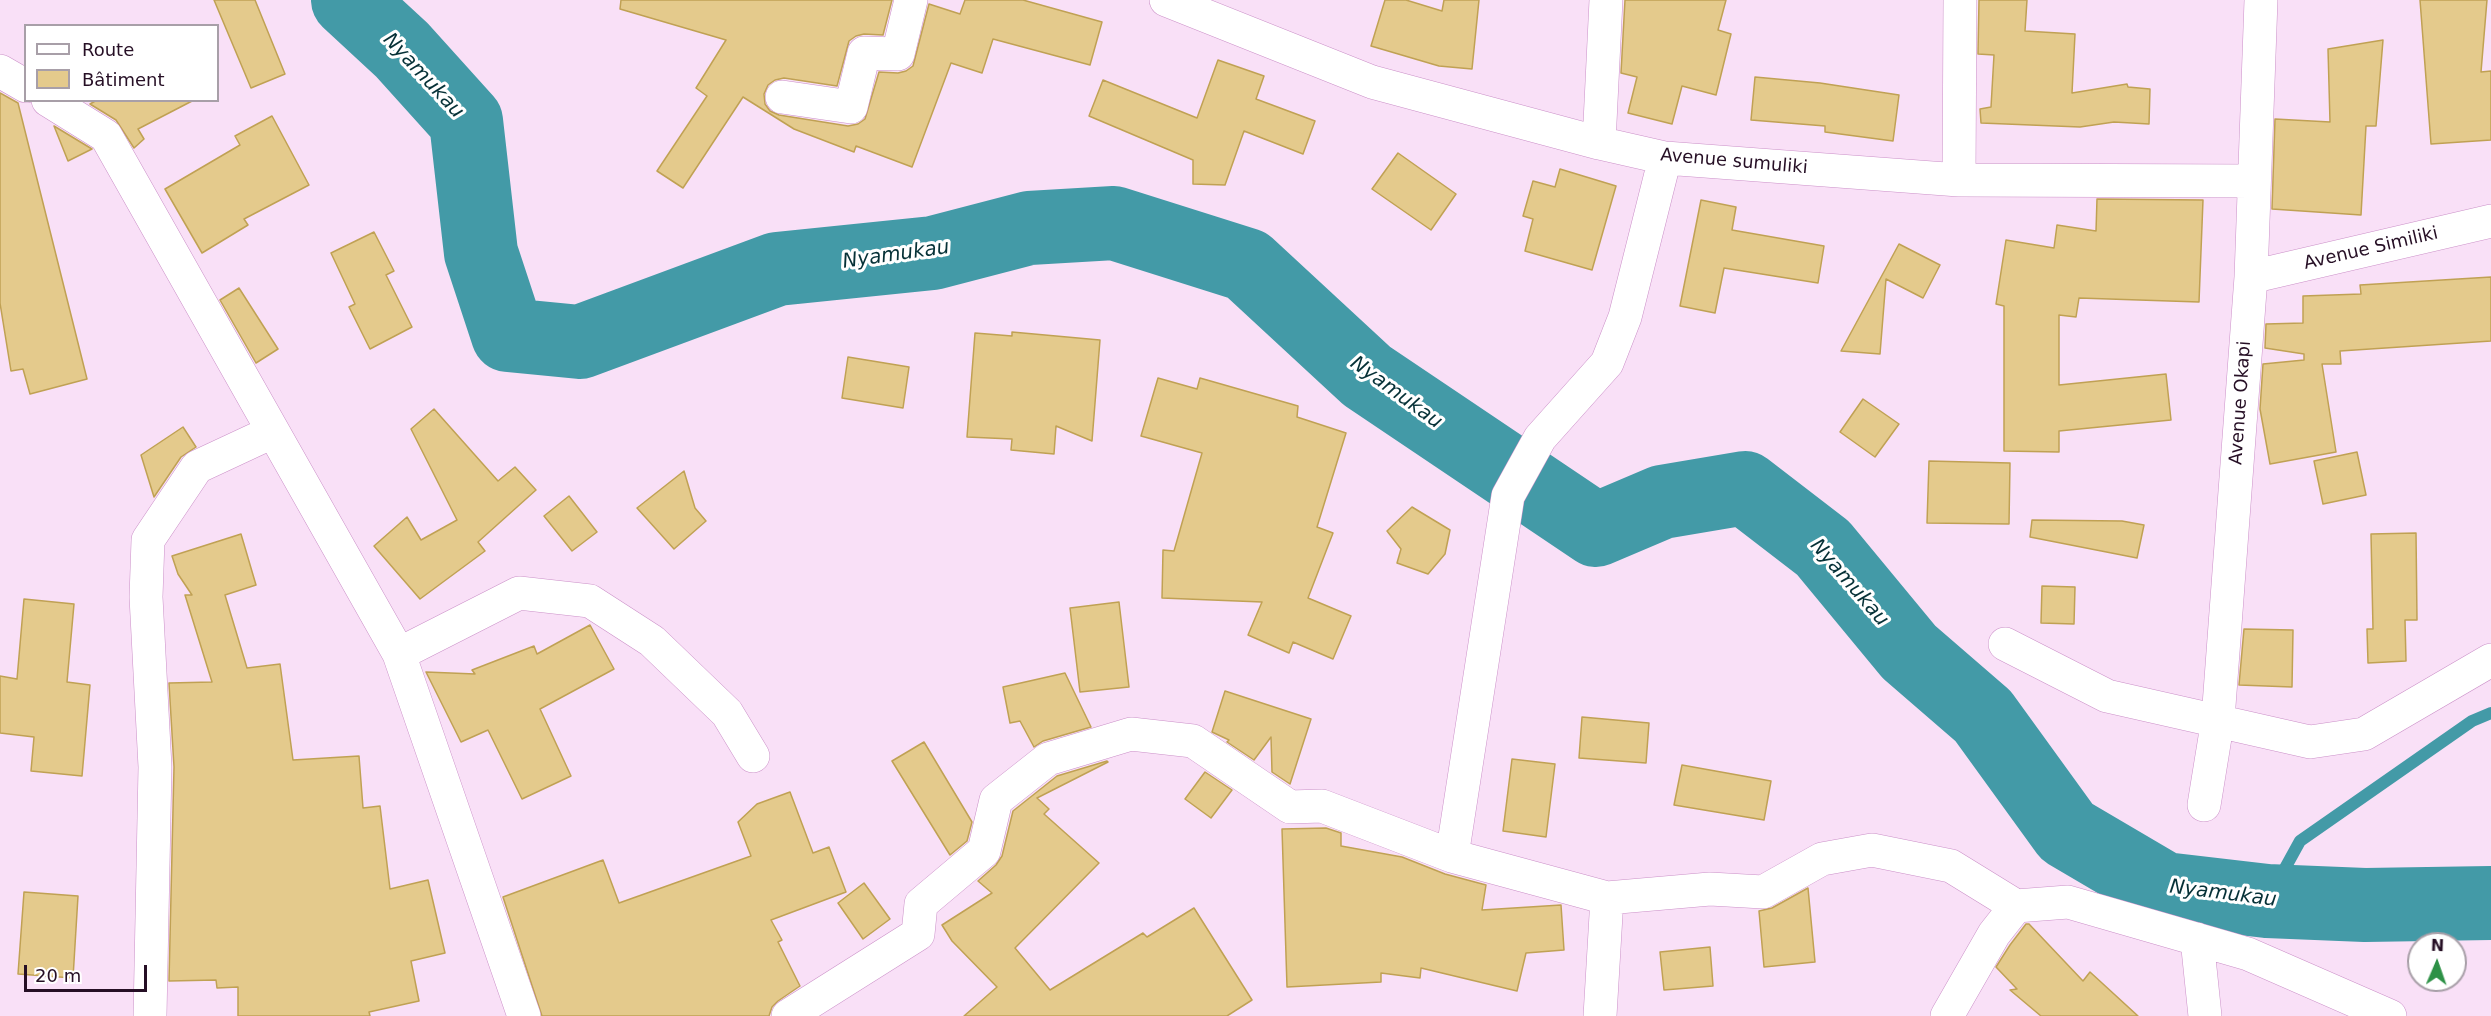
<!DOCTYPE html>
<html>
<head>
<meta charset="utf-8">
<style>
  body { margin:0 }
  #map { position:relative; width:2491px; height:1016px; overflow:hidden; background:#f9e0f7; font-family:"DejaVu Sans",sans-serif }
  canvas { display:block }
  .legend { position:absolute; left:24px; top:24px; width:195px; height:78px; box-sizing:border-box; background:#fff; border:2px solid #a89fa8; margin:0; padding:8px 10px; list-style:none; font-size:18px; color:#260f25 }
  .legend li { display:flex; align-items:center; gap:12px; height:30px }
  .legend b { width:30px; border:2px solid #a89fa8 }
  .north { position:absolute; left:2407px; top:932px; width:60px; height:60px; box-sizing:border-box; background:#fff; border:2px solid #a89fa8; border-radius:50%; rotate:2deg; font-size:16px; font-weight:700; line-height:24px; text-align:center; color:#260f25 }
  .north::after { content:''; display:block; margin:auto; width:21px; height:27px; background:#2d9146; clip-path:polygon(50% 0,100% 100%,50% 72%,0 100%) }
  .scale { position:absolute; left:24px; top:965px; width:123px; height:27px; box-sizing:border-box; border:3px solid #260f25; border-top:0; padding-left:8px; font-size:18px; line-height:21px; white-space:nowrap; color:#260f25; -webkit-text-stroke:4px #fff; paint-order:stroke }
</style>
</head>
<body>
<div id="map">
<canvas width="2491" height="1016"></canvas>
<ul class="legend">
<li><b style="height:8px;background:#fff"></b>Route</li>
<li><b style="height:16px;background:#e4ca8c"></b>Bâtiment</li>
</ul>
<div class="north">N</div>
<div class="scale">20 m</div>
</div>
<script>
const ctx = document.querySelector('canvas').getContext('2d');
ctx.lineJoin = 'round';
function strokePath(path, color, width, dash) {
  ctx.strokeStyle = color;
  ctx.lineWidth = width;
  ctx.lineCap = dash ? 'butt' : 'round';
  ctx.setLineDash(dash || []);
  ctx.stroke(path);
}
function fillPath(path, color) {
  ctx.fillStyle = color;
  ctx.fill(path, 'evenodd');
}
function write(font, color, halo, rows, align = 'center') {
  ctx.font = font + ' "DejaVu Sans",sans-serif';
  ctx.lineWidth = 6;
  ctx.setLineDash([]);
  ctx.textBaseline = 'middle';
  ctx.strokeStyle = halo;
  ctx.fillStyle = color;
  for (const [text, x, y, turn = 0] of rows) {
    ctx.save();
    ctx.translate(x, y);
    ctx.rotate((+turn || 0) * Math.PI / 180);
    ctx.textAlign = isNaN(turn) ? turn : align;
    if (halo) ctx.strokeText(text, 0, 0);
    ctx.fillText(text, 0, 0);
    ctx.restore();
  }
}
strokePath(new Path2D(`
  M2267 901 2300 841 2472 721 2491 713`), '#439aa7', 12);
strokePath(new Path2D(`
  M348 0 402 50 466 121 481 253 508 335 580 342 777 269 933 253 1029 228 1114 223 1247 265 1367 376 1596 530 1662 502 1745 488 1823 548 1909 652 1983 716 2067 832 2164 889 2267 901 2365 905 2491 903`), '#439aa7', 74);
const building = new Path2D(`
  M214 0H255L285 74 251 88Z
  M621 0H892L883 35 864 34 856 36 849 41 837 86 784 78 775 80 768 85 764 94 765 104 770 111 779 115 848 126 858 124 865 119 879 72 898 73 906 71 913 66 929 4 960 14 965 0H1023L1102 22 1090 65 993 39 982 73 951 63 912 167 856 146 854 152 794 129 743 97 683 188 657 171 707 96 696 88 726 40 620 9Z
  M1385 0H1406L1442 11 1444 0H1479L1472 69 1439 66 1371 46Z
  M1625 0H1726L1718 30 1731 34 1716 95 1682 86 1672 124 1628 113 1637 77 1621 73Z
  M1979 0H2027L2025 31 2075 34 2072 93 2127 84 2128 87 2150 89 2149 124 2114 122 2080 127 1981 123 1980 109 1991 107 1994 55 1978 54Z
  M2420 0H2487L2481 72 2491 71V140L2431 144Z
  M2383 40 2376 126H2366L2361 215 2272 209 2275 119 2330 122 2328 49Z
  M1218 60 1264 76 1256 99 1315 121 1303 154 1244 131 1225 185 1193 184V160L1089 116 1103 80 1197 118Z
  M1755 77 1820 83 1899 95 1893 141 1825 132V126L1751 120Z
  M0 93 18 103 87 379 30 394 23 369 11 371 0 303Z
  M97 100H194L138 129 144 139 134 148 116 120 90 104Z
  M272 116 309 185 244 219 248 225 202 253 165 189 240 145 235 136Z
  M54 126 92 149 68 161Z
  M1398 153 1456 194 1431 230 1372 189Z
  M1560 169 1616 186 1592 270 1525 251 1533 219 1523 216 1533 181 1555 187Z
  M2097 199 2203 200 2199 302 2079 298 2076 317 2059 315V385L2166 374 2171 420 2059 431V452L2004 451V306L1996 304 2006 240 2054 248 2057 225 2096 231Z
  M1701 200 1736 207 1732 230 1824 246 1818 283 1724 268 1715 313 1680 306Z
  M374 232 394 271 386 275 412 327 370 349 349 307 355 304 331 253Z
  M1899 244 1940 265 1923 298 1886 279 1880 354 1841 351Z
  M2491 277V341L2340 351 2341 364H2322L2336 452 2270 464 2260 409 2263 364 2304 360V354L2265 348 2266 324 2303 323V296L2361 294 2360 285Z
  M239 288 278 349 256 363 220 300Z
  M1012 332 1100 340 1092 441 1056 426 1054 454 1011 450 1012 439 967 437 975 333 1012 336Z
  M848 357 909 367 903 408 842 398Z
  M1158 378 1197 389 1200 378 1298 406 1297 417 1346 433 1317 527 1333 533 1308 598 1351 616 1333 659 1293 642 1289 653 1248 635 1262 602 1162 598 1163 550 1174 551 1202 453 1141 436Z
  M1863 399 1899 424 1875 457 1840 432Z
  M434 409 498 481 515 467 536 490 478 542 485 551 420 599 374 546 407 517 421 540 457 520 411 429Z
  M183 427 196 447 181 457 154 497 141 455Z
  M2357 452 2366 495 2323 504 2314 461Z
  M1929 461 2010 463 2009 524 1927 523Z
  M684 471 695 508 706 521 674 549 637 508Z
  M569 496 597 532 572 551 544 516Z
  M1412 507 1450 530 1445 554 1428 574 1397 563 1401 549 1387 531Z
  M2032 520 2122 521 2144 525 2137 558 2030 537Z
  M2416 533 2417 620H2405L2406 661 2368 663 2367 629H2373L2371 534Z
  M241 534 256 585 225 595 247 668 280 664 293 760 359 756 363 808 380 806 390 889 428 880 445 953 411 961 419 1001 369 1012 370 1016H238V987L217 988 216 980 169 981 174 767 169 683 212 682 185 595H192L178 574 172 556Z
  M2042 586 2075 587 2074 624 2041 623Z
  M24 599 74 604 67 682 90 685 82 776 31 771 34 737 0 733V676L17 679Z
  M1119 602 1129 687 1080 692 1070 608Z
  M590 625 614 669 540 709 571 776 522 799 488 730 461 742 426 672 475 674 472 670 534 646 537 654Z
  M2244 629 2293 630 2292 687 2239 685Z
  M1065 673 1091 727 1043 741 1034 747 1020 721 1010 723 1003 687Z
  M1225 691 1311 719 1290 784 1272 772 1271 737 1254 760 1227 742 1229 740 1212 732Z
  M1582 717 1649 723 1646 763 1579 758Z
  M924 742 972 822 967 841 950 855 892 761Z
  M1512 759 1555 764 1546 837 1503 831Z
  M1107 761 1108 762 1037 798 1049 809 1044 814 1099 863 1015 948 1050 990 1143 933 1147 937 1194 908 1252 1000 1227 1016H964L997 987 952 941 942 925 992 893 978 881 996 865 1002 856 1013 811 1057 776Z
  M1682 765 1771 781 1764 820 1674 805Z
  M1205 772 1232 790 1211 818 1185 799Z
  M790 792 813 853 829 847 846 892 771 920 782 940 778 942 800 986 778 1001 772 1007 769 1016H542L503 897 603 860 619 903 751 856 738 822 757 804Z
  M1326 828 1341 833V846L1402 857 1445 874 1486 885 1482 910 1561 905 1564 950 1526 953 1517 991 1421 968 1420 978 1381 973V982L1287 987 1282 829Z
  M864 883 890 919 863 939 838 903Z
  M1808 888 1815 962 1764 967 1759 911 1772 908Z
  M24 892 78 896 73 978 18 974Z
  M2026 924H2029L2083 981 2090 972 2138 1016H2041L2010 990 2017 989 1996 967 2010 945Z
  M1710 947 1713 986 1664 990 1660 952Z`);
fillPath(building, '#e4ca8c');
strokePath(building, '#c0a154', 1.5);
const minor = new Path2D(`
  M1166 0 1372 82 1599 143 1665 158 1959 180 2254 181
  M0 71 26 86
  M782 97 851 107 864 53 898 54 911 0
  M48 100 106 136 399 654 524 1016
  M1599 143 1606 0
  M1959 180 1960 0
  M2251 277 2491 221
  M2005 644 2107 696 2310 742 2364 734 2491 660
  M399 654 519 593 590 601 652 641 727 713 753 756
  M2204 805 2218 719 2251 277 2261 0
  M1452 856 1508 496 1540 438 1607 363 1625 317 1665 158
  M2197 939 2205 1016
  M150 1016 155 767 146 597 148 540 197 467 272 432
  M788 1016 918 934 921 904 984 851 996 800 1048 759 1131 734 1193 741 1290 807 1322 806 1452 856 1607 898 1710 889 1763 892 1822 859 1872 850 1951 866 2016 906
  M1600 1016 1607 898
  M1947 1016 1994 934 2016 906 2068 902 2248 954 2390 1016`);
strokePath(minor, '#cb90c8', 34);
strokePath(minor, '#fff', 33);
write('18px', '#260f25', '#fff', [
  ["Avenue sumuliki",1734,162,5],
  ["Avenue Similiki",2371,249,-13],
  ["Avenue Okapi",2241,403,-86]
]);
write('italic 20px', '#063137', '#fff', [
  ["Nyamukau",423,76,47],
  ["Nyamukau",896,255,-8],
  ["Nyamukau",1396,393,36],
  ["Nyamukau",1849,583,49],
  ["Nyamukau",2223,894,7]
]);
</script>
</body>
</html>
